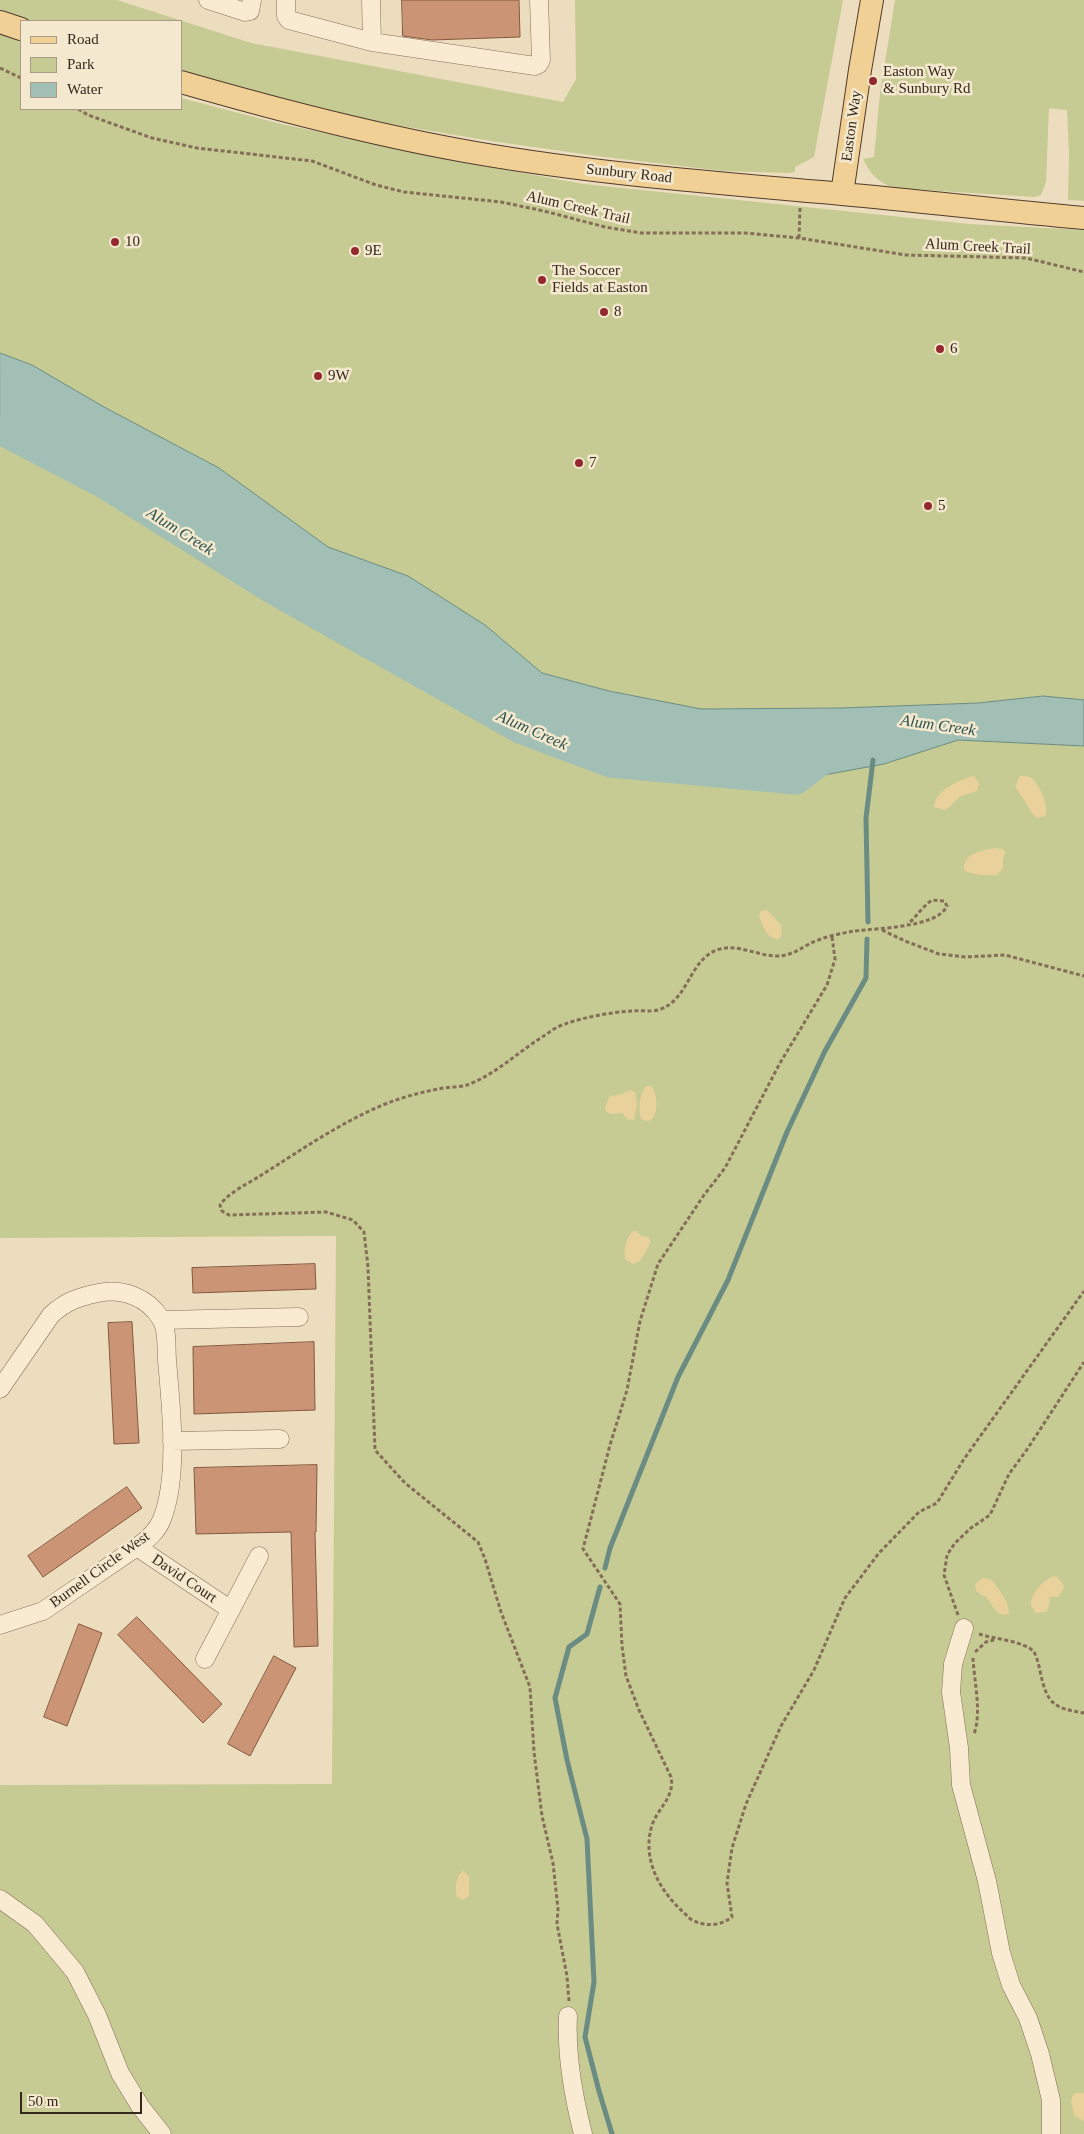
<!DOCTYPE html>
<html>
<head>
<meta charset="utf-8">
<style>
  body { margin:0 }
  #map { position:relative; width:1084px; height:2134px; overflow:hidden; background:#edddbf; font-family:"Times New Roman",serif }
  canvas { display:block }
  .legend { position:absolute; left:20px; top:20px; width:162px; height:90px; box-sizing:border-box; background:#f4e8ce; border:1px solid #a89b87; margin:0; padding:6px 9px; list-style:none; font-size:15px; color:#35271c }
  .legend li { display:flex; align-items:center; gap:10px; height:25px }
  .legend b { width:25px; border:1px solid #a89b87 }
  .scale { position:absolute; left:20px; top:2092px; width:122px; height:22px; box-sizing:border-box; border:2px solid #35271c; border-top:0; padding-left:6px; font-size:15px; line-height:18px; white-space:nowrap; color:#35271c; -webkit-text-stroke:4px #f4e8ce; paint-order:stroke }
</style>
</head>
<body>
<div id="map">
<canvas width="1084" height="2134"></canvas>
<ul class="legend">
<li><b style="height:6px;background:#f1d096"></b>Road</li>
<li><b style="height:14px;background:#c6ca93"></b>Park</li>
<li><b style="height:14px;background:#a2bfb5"></b>Water</li>
</ul>
<div class="scale">50 m</div>
</div>
<script>
const ctx = document.querySelector('canvas').getContext('2d');
ctx.lineJoin = 'round';
function fillPath(path, color) {
  ctx.fillStyle = color;
  ctx.fill(path, 'evenodd');
}
function strokePath(path, color, width, dash) {
  ctx.strokeStyle = color;
  ctx.lineWidth = width;
  ctx.lineCap = dash ? 'butt' : 'round';
  ctx.setLineDash(dash || []);
  ctx.stroke(path);
}
function write(font, color, halo, rows, align = 'center') {
  ctx.font = font + ' "Times New Roman",serif';
  ctx.lineWidth = 5;
  ctx.setLineDash([]);
  ctx.textBaseline = 'middle';
  ctx.strokeStyle = halo;
  ctx.fillStyle = color;
  for (const [text, x, y, turn = 0] of rows) {
    ctx.save();
    ctx.translate(x, y);
    ctx.rotate((+turn || 0) * Math.PI / 180);
    ctx.textAlign = isNaN(turn) ? turn : align;
    if (halo) ctx.strokeText(text, 0, 0);
    ctx.fillText(text, 0, 0);
    ctx.restore();
  }
}
fillPath(new Path2D(`
  M0 0H117L251 43 563 102 576 79 575 0H843L814 157 795 167V172L788 173 723 171 597 156 491 141 354 118 181 75V21H23L0 12Z
  M895 0H1084V201L1068 200 1069 152 1067 110 1049 108 1046 182 1041 195 1034 197 894 188C878 182 870 174 863 159L874 157 880 93Z
  M0 34 21 42V109H181V98L277 123 434 157 584 184 969 224 1084 230V700L1043 696 978 703 841 708 701 709 609 691 542 673 485 625 408 576 328 547 219 468 104 407 32 365 0 353Z
  M0 430 104 484 270 588 316 599 452 676 522 730 884 764 958 740 1084 746V2134H0V1785L332 1784 336 1236 0 1238Z`), '#c6ca93');
fillPath(new Path2D(`
  M974 776 979 783 977 791 961 796 946 810 934 807C934 791 960 779 974 776Z
  M1020 776C1024 776 1028 776 1032 778 1039 784 1050 807 1045 816L1037 818 1034 816 1015 786Z
  M995 848 1002 849 1006 852 1003 858V868L997 875C988 876 971 875 964 870 963 852 982 851 995 848Z
  M767 910 781 925 782 935 779 939C766 939 763 926 759 916L761 911Z
  M647 1086H651C660 1095 659 1129 641 1119 638 1109 639 1093 647 1086Z
  M631 1090 635 1092 637 1104 634 1120 627 1119 622 1113 612 1114 606 1112 605 1107 610 1096 619 1095Z
  M633 1231H637L641 1236 648 1237 651 1242 640 1261 633 1264 625 1259C624 1249 625 1239 633 1231Z
  M1054 1576 1057 1577 1063 1584 1064 1588 1058 1597H1050L1049 1606 1046 1612 1036 1613 1031 1606C1030 1594 1042 1581 1054 1576Z
  M983 1578 992 1580C999 1590 1009 1601 1009 1614 997 1618 993 1606 987 1598 984 1595 979 1594 976 1591L975 1584Z
  M463 1871 469 1876V1896L463 1900 457 1897C455 1888 455 1877 463 1871Z
  M1075 2093H1084V2121L1074 2116 1071 2100 1073 2095Z`), '#e9d19c');
const water = new Path2D(`
  M0 353 32 365 104 407 219 468 328 547 408 576 485 625 542 673 609 691 701 709 841 708 978 703 1043 696 1084 700V746L958 740 884 764 796 780 610 763 522 730 452 676 316 599 270 588 104 484 0 430Z`);
fillPath(water, '#a2bfb5');
strokePath(water, '#6a8c82', 1);
strokePath(new Path2D(`
  M868 922 866 818 873 760
  M605 1568 610 1548 678 1377 728 1280 787 1132 825 1051 866 978 867 939
  M600 1587 587 1634 569 1647 555 1698 567 1760 587 1839 594 1982 585 2037 599 2091 612 2134`), '#6a8c82', 5);
strokePath(new Path2D(`
  M0 430 104 484 270 588 522 730 610 763 796 780 828 756`), '#a2bfb5', 29);
const building = new Path2D(`
  M402 0H519L520 37 432 40 403 36Z
  M315 1264 316 1289 193 1293 192 1268Z
  M132 1322 139 1443 114 1444 108 1323Z
  M314 1342 315 1410 194 1414 193 1347Z
  M317 1465 316 1532H315L318 1646 294 1647 291 1532 196 1534 194 1468Z
  M127 1487 142 1508 43 1577 28 1556Z
  M137 1617 222 1704 203 1723 118 1635Z
  M79 1624 102 1633 67 1726 44 1717Z
  M274 1656 296 1668 250 1756 228 1744Z`);
fillPath(building, '#cb9575');
strokePath(building, '#84573e', 1);
const minor = new Path2D(`
  M208 0 245 12 250 11 252 0
  M286 0V16L289 20 372 42 535 66 539 64 541 60 539 0
  M371 0 372 42
  M162 1320 299 1317
  M0 1389 51 1315C66 1301 79 1297 98 1293 122 1288 148 1297 161 1319 168 1330 166 1348 167 1360 171 1407 179 1476 162 1519 157 1532 147 1540 137 1547L43 1611 0 1625
  M172 1441 280 1439
  M137 1547 231 1610
  M964 1628 953 1664 951 1692 959 1748 961 1785 987 1881 1001 1953 1011 1985 1028 2018 1040 2054 1051 2100V2134
  M205 1659 259 1556
  M0 1899 35 1924 75 1972 97 2015 120 2073 140 2106 162 2134
  M568 2016C566 2056 573 2095 583 2134`);
const major = new Path2D(`
  M0 22 21 29
  M181 82C278 110 377 136 476 153 597 174 719 183 842 194 922 201 1003 211 1084 218
  M842 194 860 70 872 0`);
strokePath(minor, '#856e58', 19);
strokePath(major, '#523c2c', 24);
strokePath(new Path2D(`
  M0 68 21 78
  M78 109 88 115 152 138 197 148 312 161 376 185 404 192 501 202 544 211 605 227 641 233H745L799 238 906 255 1026 258 1084 272
  M799 238 800 208
  M882 930 905 941 939 954 965 957 1005 955 1084 976
  M832 937 835 959 827 985 780 1063 725 1168 704 1195 658 1264 640 1321 627 1390 610 1445 583 1549 620 1604 622 1646 626 1676 639 1710 671 1777C675 1797 658 1808 652 1825 642 1858 658 1888 681 1910 685 1913 688 1918 692 1920 706 1927 720 1926 732 1917L727 1883 732 1848 746 1804 781 1726 814 1670 845 1598 879 1553 919 1512 937 1503 964 1459 1084 1291
  M958 1615 944 1575 947 1555 955 1543 971 1528 990 1515 1009 1474 1028 1448 1084 1362
  M979 1634C993 1639 1025 1641 1034 1652 1037 1657 1039 1666 1040 1671 1047 1703 1052 1708 1084 1713
  M975 1652 986 1642 994 1640
  M973 1658C974 1681 982 1712 974 1734
  M569 2001 567 1976 557 1924 558 1909 553 1863 542 1816 534 1752 530 1687 501 1612 485 1559 478 1542 405 1483 375 1450 368 1267 364 1232 353 1220 326 1212 229 1215 222 1211 220 1205C228 1193 247 1184 260 1176 301 1150 353 1114 399 1099 414 1094 428 1091 443 1088 451 1087 460 1087 467 1085 497 1074 520 1050 547 1034 552 1030 558 1026 565 1024 585 1017 611 1012 633 1011 641 1010 650 1012 658 1010 690 1001 688 958 720 949 739 944 758 956 777 956 790 956 800 949 811 943 824 937 841 933 855 931 876 928 937 928 947 906L944 901 932 900C922 907 917 916 908 924`), '#856e58', 3, [4, 2.5]);
strokePath(minor, '#f8ebd2', 18);
strokePath(major, '#f1d096', 22);
for (const [x, y, r, color] of [
  [873,81,5,"#93292e"],
  [115,242,5,"#93292e"],
  [355,251,5,"#93292e"],
  [542,280,5,"#93292e"],
  [604,312,5,"#93292e"],
  [940,349,5,"#93292e"],
  [318,376,5,"#93292e"],
  [579,463,5,"#93292e"],
  [928,506,5,"#93292e"]
]) {
  const dot = new Path2D();
  dot.arc(x, y, r, 0, 2 * Math.PI);
  ctx.fillStyle = color;
  ctx.fill(dot);
  strokePath(dot, '#f4e8ce', 2);
}
write('15px', '#35271c', '#f4e8ce', [
  ["Easton Way",883,72],
  ["& Sunbury Rd",883,89],
  ["10",125,242],
  ["9E",365,251],
  ["The Soccer",552,271],
  ["Fields at Easton",552,288],
  ["8",614,312],
  ["6",950,349],
  ["9W",328,376],
  ["7",589,463],
  ["5",938,506]
], 'left');
write('15px', '#35271c', '#f4e8ce', [
  ["Easton Way",852,126,-82],
  ["Sunbury Road",629,174,6],
  ["Alum Creek Trail",578,208,13],
  ["Alum Creek Trail",978,247,3],
  ["Burnell Circle West",100,1570,-36],
  ["David Court",184,1579,34]
]);
write('italic 16px', '#2b5450', '#f4e8ce', [
  ["Alum Creek",180,532,32],
  ["Alum Creek",938,726,8],
  ["Alum Creek",532,731,24]
]);
</script>
</body>
</html>
